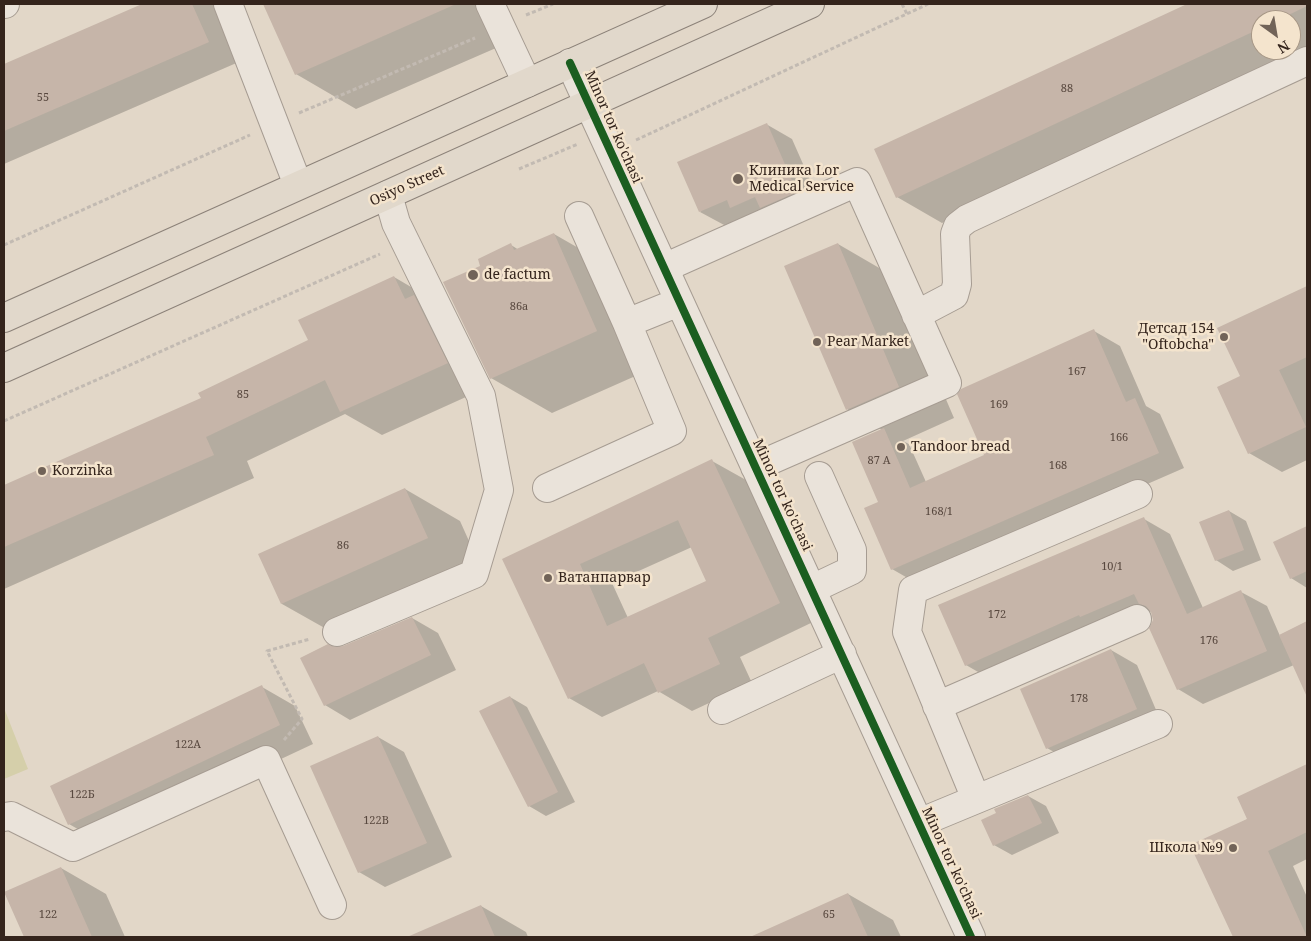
<!DOCTYPE html>
<html>
<head>
<meta charset="utf-8">
<style>
  body { margin:0 }
  #map { position:relative; width:1311px; height:941px; overflow:hidden; background:#e2d7c8; font-family:"Noto Serif",serif }
  canvas { display:block }
  .frame { position:absolute; inset:0; border:5px solid #34241c; pointer-events:none }
  .north { position:absolute; left:1251px; top:10px; width:50px; height:50px; box-sizing:border-box; background:#f4e4cd; border:1px solid #a79786; border-radius:50%; rotate:148deg; font-size:14px; font-weight:700; line-height:20px; text-align:center; color:#34241c }
  .north::after { content:''; display:block; margin:auto; width:18px; height:22px; background:#716358; clip-path:polygon(50% 0,100% 100%,50% 72%,0 100%) }
</style>
</head>
<body>
<div id="map">
<canvas width="1311" height="941"></canvas>
<div class="frame"></div>
<div class="north">N</div>
</div>
<script>
const ctx = document.querySelector('canvas').getContext('2d');
ctx.lineJoin = 'round';
function fillPath(path, color) {
  ctx.fillStyle = color;
  ctx.fill(path, 'evenodd');
}
function strokePath(path, color, width, dash) {
  ctx.strokeStyle = color;
  ctx.lineWidth = width;
  ctx.lineCap = dash ? 'butt' : 'round';
  ctx.setLineDash(dash || []);
  ctx.stroke(path);
}
function write(font, color, halo, rows, align = 'center') {
  ctx.font = font + ' "Noto Serif",serif';
  ctx.lineWidth = 5;
  ctx.setLineDash([]);
  ctx.textBaseline = 'middle';
  ctx.strokeStyle = halo;
  ctx.fillStyle = color;
  for (const [text, x, y, turn = 0] of rows) {
    ctx.save();
    ctx.translate(x, y);
    ctx.rotate((+turn || 0) * Math.PI / 180);
    ctx.textAlign = isNaN(turn) ? turn : align;
    if (halo) ctx.strokeText(text, 0, 0);
    ctx.fillText(text, 0, 0);
    ctx.restore();
  }
}
fillPath(new Path2D(`
  M4 708 28 769 4 779Z`), '#d5cfaa');
fillPath(new Path2D(`
  M145 4H213L217 6 241 61 4 164V65Z
  M265 4H477L496 48 356 109 296 74Z
  M1190 4H1307V52L942 223 897 197 875 150ZM1261 20H1291V50H1261Z
  M766 124 792 139 822 207 726 226 700 212Z
  M554 234 615 269 658 366 552 413 491 378 511 245 519 250Z
  M838 244 893 276 954 418 903 441 909 444 926 482 986 456 1094 331 1120 346 1146 406 1160 414 1184 468 918 584 892 569 880 503 882 430 847 409Z
  M394 277 435 301 488 387 382 435 345 414 247 461 254 478 4 589V486L203 399 309 341Z
  M1307 287V460L1282 472 1249 453 1242 377 1219 329Z
  M712 461 746 480 813 622 740 657 752 683 692 711 658 691 602 717 569 698 504 559ZM692 547 708 582 628 618 612 583Z
  M405 489 460 521 482 570 337 635 282 604 260 554Z
  M1229 511 1246 521 1261 560 1233 571 1216 560Z
  M1144 519 1170 534 1203 608 1241 592 1267 606 1280 636 1305 624 1307 625V694L1294 665 1203 704 1178 689 1152 611 992 680 966 665Z
  M1302 530 1307 533V588L1291 578Z
  M412 618 438 633 456 670 350 720 325 705 334 649 343 648Z
  M1111 650 1137 665 1162 724 1073 763 1047 748Z
  M262 687 295 706 313 744 102 843 69 824Z
  M510 697 527 707 575 802 546 816 529 806Z
  M378 737 404 752 452 857 385 887 359 872Z
  M1307 765V859L1293 866 1307 897V937H1234L1192 846 1248 819 1238 798Z
  M1028 796 1046 806 1059 833 1012 855 994 845Z
  M61 868 106 894 125 937H25L5 893Z
  M848 894 893 920 901 937H753Z
  M481 906 526 932 528 937H410Z`), '#0003');
fillPath(new Path2D(`
  M142 4H192L209 42 4 131V64Z
  M263 4H456L295 75Z
  M1187 4H1307V6L1278 20H1261V28L896 198 874 149Z
  M767 123 797 192 760 208 755 197 730 208 727 200 699 212 677 162Z
  M554 233 597 331 490 379 443 282 480 266 478 259 511 243 514 250Z
  M838 243 899 387 846 410 784 266Z
  M394 276 405 299 414 295 448 363 340 412 325 380 206 437 214 455 4 547V485L201 398 198 393 308 340 298 320Z
  M1307 286V357L1279 370 1306 427 1248 454 1217 387 1240 376 1217 328Z
  M1094 329 1126 402 1135 398 1159 453 891 570 864 508 878 502 852 442 884 428 910 488 984 455 957 394 961 389Z
  M712 459 780 603 708 638 720 664 658 693 644 663 568 699 502 559ZM678 520 706 581 607 626 580 564Z
  M405 488 428 538 281 604 258 554Z
  M1229 510 1244 550 1215 561 1199 522Z
  M1144 517 1187 614 1241 590 1267 651 1177 690 1149 628 1153 620 1151 612 1146 606 1139 604 1134 594 1080 617 1079 615 965 666 938 605Z
  M1307 526V571L1290 579 1273 542Z
  M412 617 431 655 324 706 300 658 328 644 335 647 343 646Z
  M1307 621V697L1279 635Z
  M1111 649 1137 709 1046 749 1020 689Z
  M262 685 280 725 68 825 50 786Z
  M510 696 558 792 528 807 479 711Z
  M378 736 427 843 358 873 310 766Z
  M1307 764V832L1268 851 1307 937H1233L1190 845 1247 819 1237 797Z
  M1028 795 1042 823 993 846 981 820 996 813 994 809Z
  M61 867 92 937H24L4 892Z
  M848 893 868 937H750Z
  M481 905 495 937H407Z`), '#c6b5a9');
const minor = new Path2D(`
  M4 4H5
  M228 4 298 185
  M490 4 527 83
  M570 63 971 937
  M579 216 627 323
  M664 268 857 182 947 383 755 467
  M916 315 954 295 957 284 955 234 958 226 967 219 1307 61
  M547 488 672 431 627 323 679 302
  M812 589 852 570V550L819 476
  M337 632 474 574 499 490 481 396 396 223 388 195
  M937 706 1137 619
  M722 710 842 654
  M976 799 907 632 913 590 1138 494
  M4 817 11 816 73 847 266 760 332 905
  M919 823 1158 724`);
const major = new Path2D(`
  M4 318 703 4
  M4 368 810 4`);
strokePath(minor, '#a69c92', 30);
strokePath(major, '#8c8279', 30);
strokePath(new Path2D(`
  M902 4 907 14
  M526 15 553 4
  M299 113 475 38
  M636 140 928 4
  M519 169 578 144
  M4 245 250 135
  M4 421 380 254
  M284 740 302 719 267 651 310 639`), '#c2bab2', 3, [4, 2.5]);
strokePath(minor, '#eae3da', 28);
strokePath(major, '#e1d8cb', 28);
strokePath(new Path2D(`
  M570 63 971 937`), '#1b5e20', 8);
for (const [x, y, r, color] of [
  [738,179,6,"#716358"],
  [473,275,6,"#716358"],
  [1224,337,5,"#716358"],
  [817,342,5,"#716358"],
  [901,447,5,"#716358"],
  [42,471,5,"#716358"],
  [548,578,5,"#716358"],
  [1233,848,5,"#716358"]
]) {
  const dot = new Path2D();
  dot.arc(x, y, r, 0, 2 * Math.PI);
  ctx.fillStyle = color;
  ctx.fill(dot);
  strokePath(dot, '#f4e4cd', 2);
}
write('11px', '#58483f', null, [
  ["88",1067,89],
  ["55",43,98],
  ["86a",519,307],
  ["167",1077,372],
  ["85",243,395],
  ["169",999,405],
  ["166",1119,438],
  ["87 A",879,461],
  ["168",1058,466],
  ["168/1",939,512],
  ["86",343,546],
  ["10/1",1112,567],
  ["172",997,615],
  ["176",1209,641],
  ["178",1079,699],
  ["122A",188,745],
  ["122Б",82,795],
  ["122B",376,821],
  ["122",48,915],
  ["65",829,915]
]);
write('14px', '#34241c', '#f4e4cd', [
  ["Minor tor ko'chasi",613,127,66],
  ["Osiyo Street",407,186,-24],
  ["Minor tor ko'chasi",782,495,65],
  ["Minor tor ko'chasi",951,863,65]
]);
write('14px', '#34241c', '#f4e4cd', [
  ["Клиника Lor",749,171],
  ["Medical Service",749,187],
  ["de factum",484,275],
  ["Детсад 154",1214,329,"right"],
  ["\"Oftobcha\"",1214,345,"right"],
  ["Pear Market",827,342],
  ["Tandoor bread",911,447],
  ["Korzinka",52,471],
  ["Ватанпарвар",558,578],
  ["Школа №9",1223,848,"right"]
], 'left');
</script>
</body>
</html>
